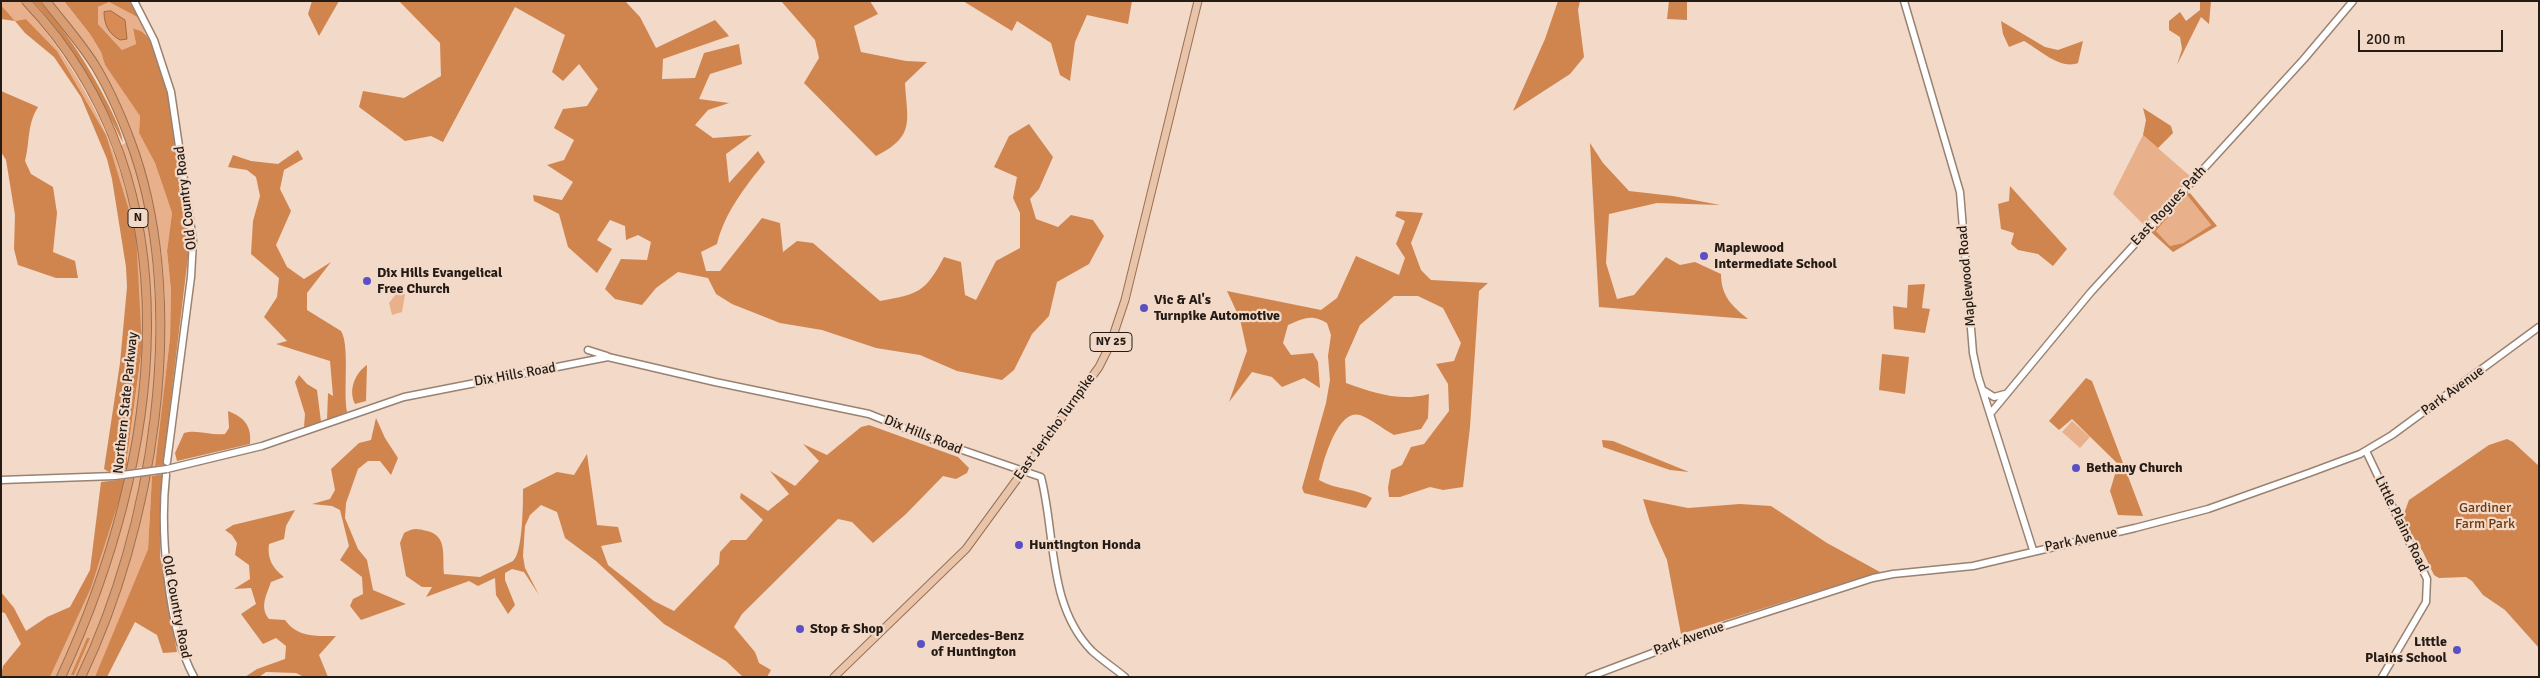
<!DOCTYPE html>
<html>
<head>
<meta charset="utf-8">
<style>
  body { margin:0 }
  #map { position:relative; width:2540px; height:678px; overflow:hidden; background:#f2d9c8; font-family:Signika,sans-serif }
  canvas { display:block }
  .frame { position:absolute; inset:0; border:2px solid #241b15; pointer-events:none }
  .scale { position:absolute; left:2358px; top:30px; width:145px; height:22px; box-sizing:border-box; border:2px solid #241b15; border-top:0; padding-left:6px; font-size:15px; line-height:18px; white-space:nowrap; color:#241b15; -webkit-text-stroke:4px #f2d9c8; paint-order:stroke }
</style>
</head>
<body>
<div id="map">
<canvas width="2540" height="678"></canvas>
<div class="frame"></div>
<div class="scale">200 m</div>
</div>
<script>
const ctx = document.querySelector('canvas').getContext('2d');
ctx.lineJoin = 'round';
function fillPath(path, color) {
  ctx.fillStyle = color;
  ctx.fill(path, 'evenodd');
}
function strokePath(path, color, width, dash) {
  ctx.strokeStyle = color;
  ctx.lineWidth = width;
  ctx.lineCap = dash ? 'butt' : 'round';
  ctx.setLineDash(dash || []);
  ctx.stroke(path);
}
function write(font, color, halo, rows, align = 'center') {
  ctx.font = font + ' Signika,sans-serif';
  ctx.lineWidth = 4.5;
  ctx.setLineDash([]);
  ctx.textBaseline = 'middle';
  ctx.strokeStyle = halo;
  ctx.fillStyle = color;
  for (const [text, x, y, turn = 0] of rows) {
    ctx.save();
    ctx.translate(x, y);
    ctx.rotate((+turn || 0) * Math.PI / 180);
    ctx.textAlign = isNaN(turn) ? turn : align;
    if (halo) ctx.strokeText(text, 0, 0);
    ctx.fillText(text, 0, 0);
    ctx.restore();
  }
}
fillPath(new Path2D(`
  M1 1H21C110 105 146 209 144 345 143 387 134 428 128 469L127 459 142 347 106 135 57 51 26 19 15 21 1 5Z
  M51 1H64L90 34 101 52 105 65 140 115 139 133 155 163 172 213 167 251 171 290 170 338 155 466 149 467C153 435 159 404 162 372 176 239 142 102 51 1Z
  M109 2 139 18 145 33 133 28 136 44 122 50 98 24V7Z
  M2143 135 2191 177 2144 225 2113 194Z
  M127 142C155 222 159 308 153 391 151 417 146 442 143 467L134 468C154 355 159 256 120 146Z
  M2187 195 2211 225 2183 243 2170 246 2156 231Z
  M400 289 405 295 402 312 392 315 389 303Z
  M2072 421 2090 437 2080 448 2062 432Z
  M148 476H152L148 549 99 670 95 677H85L117 602 136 535Z
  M141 477C126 545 108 613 77 677H64C96 613 115 546 134 478Z
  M126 479 96 585 57 677H50L91 588Z`), '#e9b18b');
fillPath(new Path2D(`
  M33 1H40C67 33 89 66 108 104 114 117 121 129 123 143 98 92 72 44 33 1Z
  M64 1H129L139 18 109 2 98 7V24L122 50 136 44 133 28C137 30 143 31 146 35 171 66 182 189 188 232L189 248 163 465 155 466 170 338 171 290 167 251 172 213 155 163 139 133 140 116 105 65 101 52 90 34Z
  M312 1H339L319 36 308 14Z
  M399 1H625L640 17 656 48 715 20 729 36 663 59 662 79 695 78 704 53 739 44 742 64 710 74 699 99 729 103 708 110 695 125 713 138 752 135 726 154 729 183 758 151 765 162C745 187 725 212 717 244L701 252 706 271H720L762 218 780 223 783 252 797 241 813 243 880 301C918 294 925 293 944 257L961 262 965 295 976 300 996 261 1020 248V213L1013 198 1017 177 994 167 1009 136 1029 124 1053 157 1039 189 1030 199 1036 219 1058 227 1071 215 1093 220 1104 236 1089 264 1057 282 1049 316 1032 334 1014 370 1002 380 957 371 920 355 876 348 822 330 780 323 732 304 716 294 708 278 678 272 656 288 642 305 615 299 605 289 621 259 647 260 651 242 638 235 626 240 625 226 610 220 597 240 612 249 597 273 568 247 559 214 534 201 533 195 562 200 573 182 547 165 564 160 574 140 554 128 563 109 587 106 598 89 579 64 563 81 552 72 565 35 515 7 443 142 431 136 405 141 359 107 363 91 404 98 441 76 440 43Z
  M781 1H870L878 14 854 26 861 52 906 61 927 62 905 83C907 121 916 136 876 156L804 83 819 58 815 40Z
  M963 1H1132L1128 24 1087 15 1075 42 1070 81 1060 75 1051 43 1017 21 1012 31Z
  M1558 1H1580L1578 10 1584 57 1570 74 1513 111 1545 39Z
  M1669 1H1687V20L1667 19Z
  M2200 1H2211L2209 24 2201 17 2177 65 2182 49 2180 37 2169 30V21L2180 12 2186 21 2200 10Z
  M1 5 15 21 26 19 57 51 106 135 136 233 142 347 127 458 128 469 109 472 104 469 120 363 127 287 126 267 112 179 107 159 81 97 54 57 25 33 15 21 1 19Z
  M2001 21 2045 47 2058 50 2083 41 2078 63C2060 70 2040 50 2024 41L2009 47 2003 34Z
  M1 91 38 107C27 124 30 142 25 161L31 174 53 187 57 213 53 252 75 261 78 278H56L18 265 14 249 15 215 6 160 1 152Z
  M2143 108 2171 126 2173 133 2158 148 2143 135 2146 120Z
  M1590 143 1603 163 1629 191 1673 196 1720 205 1657 203 1609 214 1606 263 1617 299 1634 295 1666 257 1680 265 1695 262 1721 274C1721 296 1732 306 1748 319L1599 307Z
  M298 150 303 159 284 170 280 189 291 211 276 245 287 267 304 279 331 262 307 293V310L341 331C350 345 343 392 347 412L327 420 328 393 333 396 330 361 276 344 287 341 264 317 277 297 279 278 251 254 253 221 260 196 256 177 247 170 228 167 233 155 251 161 278 164Z
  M2010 186 2067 249 2053 266 2038 254 2018 250 2011 244 2014 233 2001 229 1998 204 2009 201Z
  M2190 193 2217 226 2173 252 2151 232 2186 194ZM2187 195 2211 225 2183 243 2170 246 2156 231Z
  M1397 211 1423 213 1411 243 1421 270 1431 280 1488 283 1479 291 1470 427 1463 487 1443 490 1430 487 1400 497H1389L1388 488 1391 470 1402 465 1411 447 1424 444 1449 411 1448 384 1436 364 1454 361 1461 343 1443 308 1418 296H1394L1360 325 1345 359 1346 383C1374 393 1400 402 1429 394L1428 418 1421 429 1394 435C1383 429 1371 419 1360 415 1337 408 1322 465 1319 480 1336 490 1356 488 1372 498L1366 508 1304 493 1302 488 1326 403 1330 380 1328 356 1331 335 1327 323C1311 314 1305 318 1288 325L1283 343 1291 355 1313 353 1318 362 1320 388 1304 378 1282 387 1272 377 1252 372 1229 402 1247 351 1240 319 1227 291 1321 310 1337 298 1356 256 1399 275 1405 258 1396 244 1405 221 1395 216Z
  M1925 284 1922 308 1930 309 1925 333 1894 329 1893 306 1907 308 1908 285Z
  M1882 354 1909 357 1905 394 1879 390Z
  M367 365 366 401 355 404C348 390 355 373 367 365Z
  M299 375 307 384 317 390 321 422 304 427 305 414 295 382Z
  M2086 378 2092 381 2143 516 2118 515 2110 491 2118 464 2072 419 2059 430 2049 421Z
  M228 411C244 417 252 426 250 444L177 461 175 453 184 433C197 429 211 436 225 434L229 428Z
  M376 418 385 438 398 458 391 475 380 461H368L358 469 346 503 345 518 358 549 367 560 373 590 406 604 361 620 350 606 353 599 363 594 362 577 340 560 349 546 340 510 332 506 312 504 330 499 335 490 331 469 359 443 371 440Z
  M869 425 958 457 969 468 967 473 956 479 943 476 906 514 873 543 852 522 838 519 742 614 734 627 755 652 759 663 771 670 767 677H743L726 661 664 624 596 561 565 538 557 512 541 505 530 515 525 526 523 556 525 568 539 595 524 572 512 569 505 573V580L515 605 508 614 496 595 495 578 478 586 469 581 426 597 432 587H422L406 576 400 543 404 533C413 528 416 528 427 531 448 536 442 556 444 574L480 577 513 561C523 552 523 503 523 489L557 472 574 475 587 454 597 525 618 527 622 542 601 546 608 565 654 601 674 611 719 564 720 552 731 540H746L763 520 740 498 741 493 768 511 789 494 770 471 795 486 819 461 803 444 827 455 861 427Z
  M2507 439 2513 442 2539 466V648L2505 610 2483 595 2472 581 2466 577 2439 578 2434 575 2423 552 2402 519 2409 500 2489 445Z
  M1602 440 1613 441 1689 472 1670 470 1603 447Z
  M163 474 160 556 177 652 163 653 157 635 135 622 107 677H95L148 549 152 476Z
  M126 479 91 588 50 677H1L3 666 21 644 5 613 1 612V592L14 608 26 631 47 617 70 607 90 570 101 482Z
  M1643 499 1688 508 1740 504 1771 506 1827 543 1880 572 1681 634 1667 560 1650 522Z
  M295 510 286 526 284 539 269 544C267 558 272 568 284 577L271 582C267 594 259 607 269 619L285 620C298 638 317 636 336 636L319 655 328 677H304L296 673 266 672 259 677H245L257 669 285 659 286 646 276 638 263 644 241 614 256 604 251 588 234 589 250 579 249 565 235 555 237 543 232 535 225 530 233 525Z
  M87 638H90L74 675H71Z`), '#d0854f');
const water = new Path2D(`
  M111 11 125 20 127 39 120 40C109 34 104 25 104 12Z`);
fillPath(water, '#d78c55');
strokePath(water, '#a16a42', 1);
const secondary = new Path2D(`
  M134 1 154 40 171 92 193 241 191 277 167 462
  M1904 1 1960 192 1973 353 1978 376 2033 550
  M588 350 607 356
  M1983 390 1994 397 2005 394
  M1990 414 2091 292 2304 59 2353 1
  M2366 451 2427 579 2426 602 2382 677
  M167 469 262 446 404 397 608 357 715 382 869 414 936 441 1041 477C1056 535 1047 605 1092 651 1102 660 1114 668 1125 677
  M166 475C160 530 167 628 194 677
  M1 480 115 476
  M1589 677 1724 626 1873 578 1893 574 1973 566 2135 528 2208 509 2309 473 2360 454 2392 435 2539 327`);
const primary = new Path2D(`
  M834 677 966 549 1099 367 1110 345 1125 300 1198 1`);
const highway = new Path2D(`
  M26 1C203 188 160 463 61 677
  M46 1C63 23 82 44 96 67 112 94 125 125 135 154 188 311 152 530 81 677`);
strokePath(secondary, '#998272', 9);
strokePath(primary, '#9a7052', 9);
strokePath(highway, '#9a7052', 10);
strokePath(secondary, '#fff', 6);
strokePath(primary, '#e8c4ab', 7);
strokePath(highway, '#d99d73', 8);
const secondaryBridge = new Path2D(`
  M115 476 167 469`);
strokePath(secondaryBridge, '#998272', 9, []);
strokePath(secondaryBridge, '#fff', 6);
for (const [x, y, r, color] of [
  [1704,256,5,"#5b4fc7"],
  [367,281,5,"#5b4fc7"],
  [1144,308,5,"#5b4fc7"],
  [2076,468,5,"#5b4fc7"],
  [1019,545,5,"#5b4fc7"],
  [800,629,5,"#5b4fc7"],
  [921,644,5,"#5b4fc7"],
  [2457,650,5,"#5b4fc7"]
]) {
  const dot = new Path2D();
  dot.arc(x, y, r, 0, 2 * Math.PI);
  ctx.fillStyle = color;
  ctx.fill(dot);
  strokePath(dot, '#f2d9c8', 2);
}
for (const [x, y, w] of [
  [138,218,20],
  [1111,342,42]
]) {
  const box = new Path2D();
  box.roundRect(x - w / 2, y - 9.5, w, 19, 4);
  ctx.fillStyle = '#f2d9c8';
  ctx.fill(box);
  strokePath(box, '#241b15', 1);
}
write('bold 12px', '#241b15', null, [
  ["N",138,218],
  ["NY 25",1111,342]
]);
write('14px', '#241b15', '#f2d9c8', [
  ["Old Country Road",186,198,-97],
  ["East Rogues Path",2169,206,-47],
  ["Maplewood Road",1967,276,-95],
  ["Dix Hills Road",515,375,-10],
  ["Park Avenue",2453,391,-36],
  ["Northern State Parkway",126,403,-84],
  ["East Jericho Turnpike",1055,427,-54],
  ["Dix Hills Road",923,435,22],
  ["Little Plains Road",2401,524,64],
  ["Park Avenue",2081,540,-12],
  ["Old Country Road",176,607,79],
  ["Park Avenue",1689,639,-20]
]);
write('bold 14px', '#241b15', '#f2d9c8', [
  ["Maplewood",1714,248],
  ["Intermediate School",1714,264],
  ["Dix Hills Evangelical",377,273],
  ["Free Church",377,289],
  ["Vic & Al's",1154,300],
  ["Turnpike Automotive",1154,316],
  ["Bethany Church",2086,468],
  ["Huntington Honda",1029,545],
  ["Stop & Shop",810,629],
  ["Mercedes-Benz",931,636],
  ["of Huntington",931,652],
  ["Little",2447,642,"right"],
  ["Plains School",2447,658,"right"]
], 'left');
write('14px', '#6c3a12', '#f2d9c8', [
  ["Gardiner",2485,508],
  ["Farm Park",2485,524]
]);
</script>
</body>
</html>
